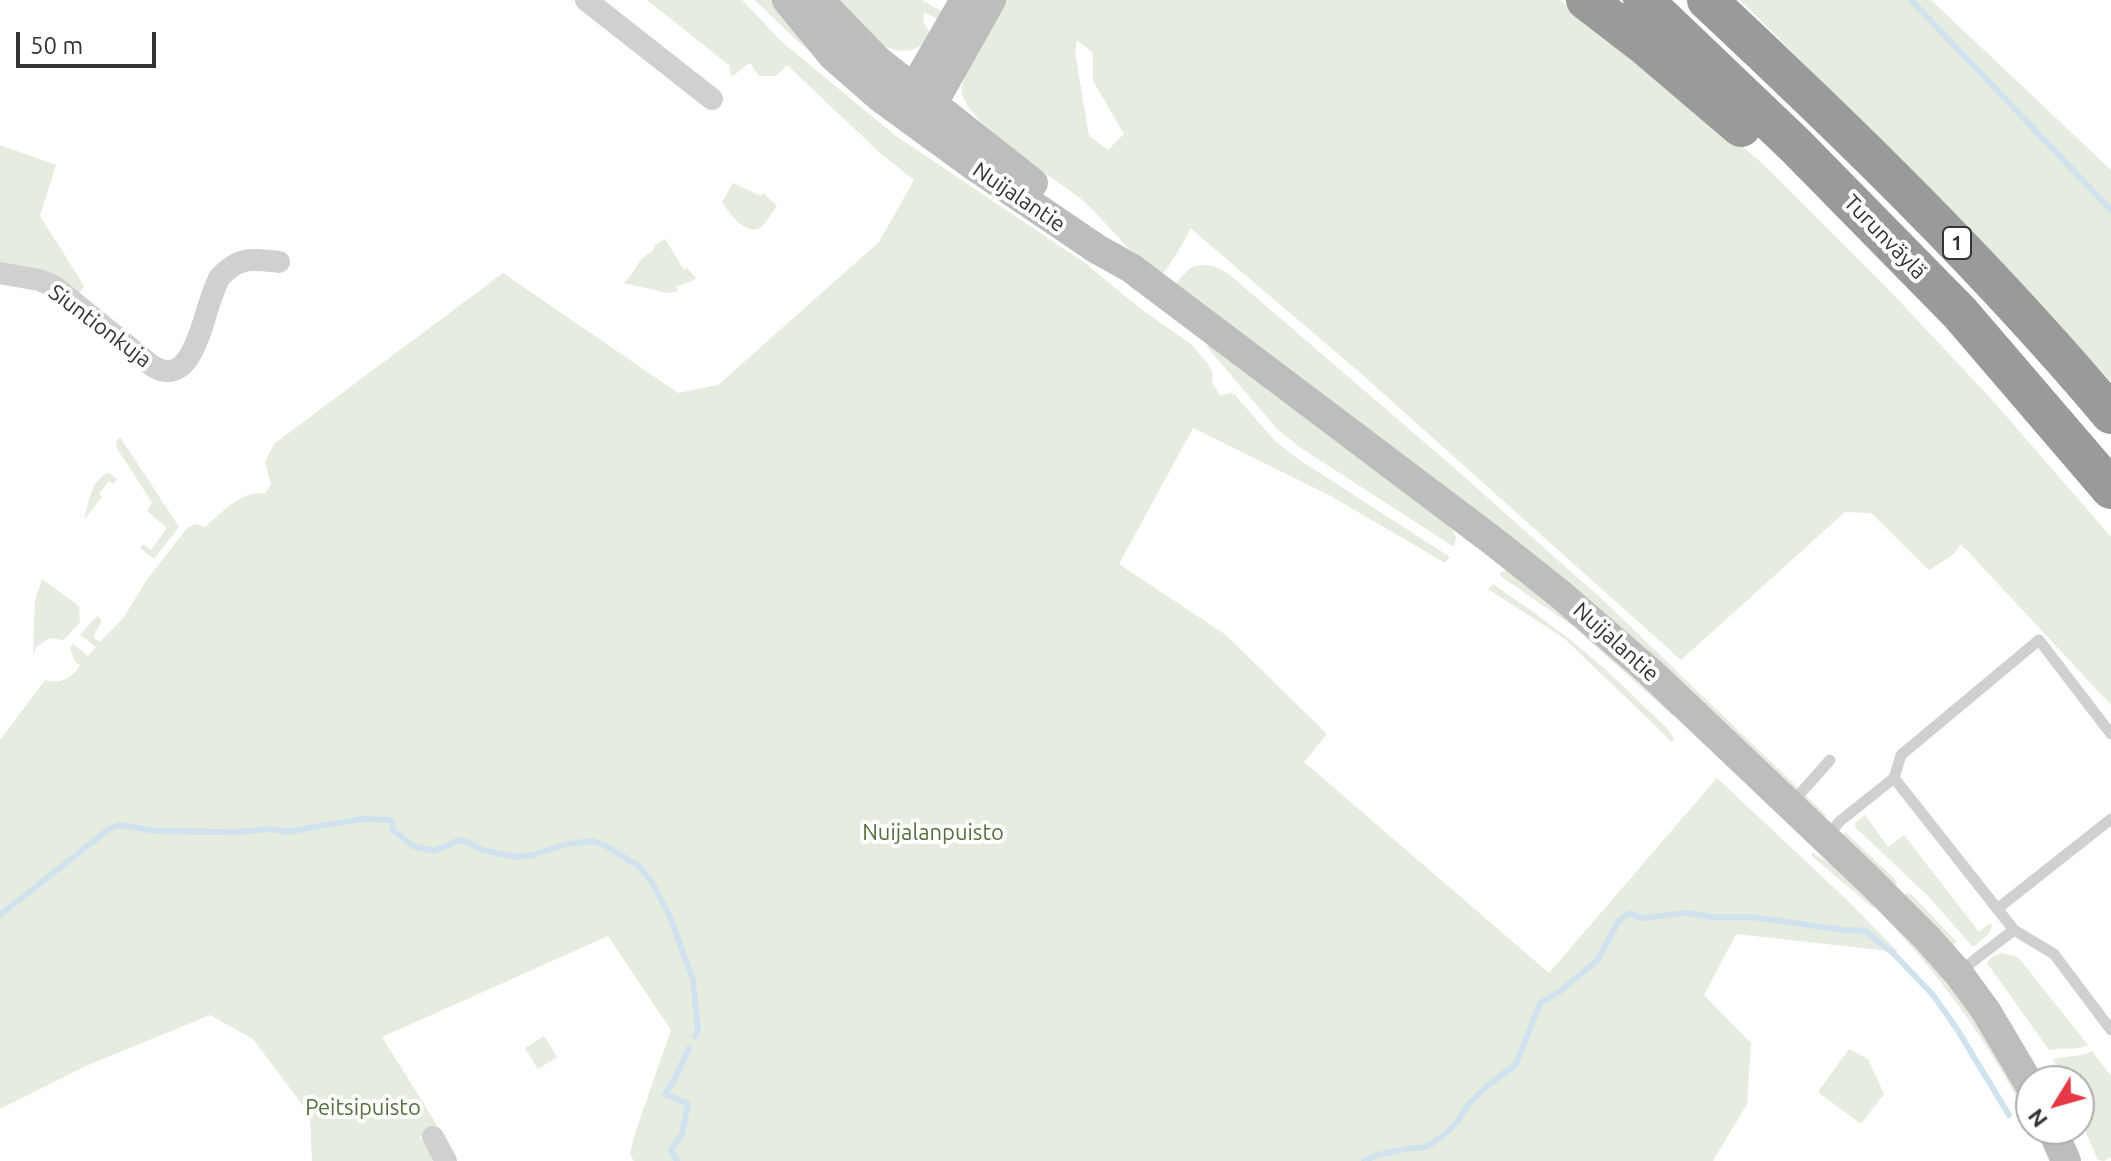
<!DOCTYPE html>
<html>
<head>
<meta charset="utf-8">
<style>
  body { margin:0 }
  #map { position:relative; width:2111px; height:1161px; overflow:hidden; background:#fff; font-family:Ubuntu,sans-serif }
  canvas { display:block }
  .north { position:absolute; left:2015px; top:1065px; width:80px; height:80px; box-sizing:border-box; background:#fff; border:2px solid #adadad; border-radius:50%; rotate:233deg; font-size:22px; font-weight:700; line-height:32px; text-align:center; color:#333 }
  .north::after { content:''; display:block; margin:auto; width:28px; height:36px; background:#e63946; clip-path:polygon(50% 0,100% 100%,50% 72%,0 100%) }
  .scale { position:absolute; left:16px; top:32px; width:140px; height:36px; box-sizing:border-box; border:4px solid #333; border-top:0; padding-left:10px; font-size:24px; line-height:28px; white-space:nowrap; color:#333; -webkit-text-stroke:6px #fff; paint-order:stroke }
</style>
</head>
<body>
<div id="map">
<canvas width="2111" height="1161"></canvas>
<div class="north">N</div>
<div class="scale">50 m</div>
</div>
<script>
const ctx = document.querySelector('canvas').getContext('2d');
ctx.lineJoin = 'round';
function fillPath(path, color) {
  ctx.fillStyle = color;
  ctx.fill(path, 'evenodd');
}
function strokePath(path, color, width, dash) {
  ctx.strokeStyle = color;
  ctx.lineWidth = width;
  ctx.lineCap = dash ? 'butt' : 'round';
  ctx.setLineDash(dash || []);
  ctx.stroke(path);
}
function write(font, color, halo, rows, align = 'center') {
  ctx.font = font + ' Ubuntu,sans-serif';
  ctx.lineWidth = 8;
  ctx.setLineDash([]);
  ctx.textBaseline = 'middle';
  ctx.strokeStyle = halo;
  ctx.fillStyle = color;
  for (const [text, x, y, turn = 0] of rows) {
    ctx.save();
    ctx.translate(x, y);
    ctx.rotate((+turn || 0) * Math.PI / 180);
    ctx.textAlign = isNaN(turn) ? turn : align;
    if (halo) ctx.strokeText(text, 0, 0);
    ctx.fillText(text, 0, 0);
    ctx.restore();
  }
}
fillPath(new Path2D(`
  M647 0H742L782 42 896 136 1085 263 1142 310 1190 343 1208 364 1213 374 1212 382 1220 396 1230 393 1235 395 1276 442 1298 459 1450 557 1445 563 1329 495 1193 428 1119 564 1226 635 1327 734 1304 762 1549 973 1717 778 1847 900 1898 952 1736 934 1704 995 1751 1043 1747 1104 1713 1161H634L630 1154 635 1133 671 1030 608 936 382 1037 437 1125 420 1137 434 1161H312L310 1115 253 1039 210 1015 86 1066 0 1109V740L45 680C59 685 73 678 80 665L75 662 70 648 73 644 88 656 96 647 80 635 97 616 102 620 93 637 100 642 124 617 146 581 187 528 195 524 205 527C221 514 242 489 265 494L271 484 265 462 274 444 503 273 678 393 718 385 879 242 914 180 880 153 787 65 776 76H759L750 63 731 77 730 66Z
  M755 0H776L849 85 794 38Z
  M827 0H922L945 13 941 21 924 12C922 23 925 27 932 34 901 79 852 22 827 0Z
  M999 0H1560L1665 78 1765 166 1890 291 1994 402 2111 537V705L1961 544 1953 555 1929 570 1871 513 1845 512 1681 660 1357 370 1190 228 1185 240 1162 276 1129 249 1094 211 1080 198C1054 178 964 122 962 91 961 72 990 20 999 0ZM1077 40 1093 53V81L1124 134 1108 150 1089 136 1075 52Z
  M1740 0H1931L2111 170V382L1911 170Z
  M0 145 56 165 40 216 84 286 77 297 0 267Z
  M733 183 761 196 763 193 777 206C772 212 766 224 760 228 745 236 729 212 722 202Z
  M665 239 684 270 687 268 696 278 692 281 676 287 678 291 668 293 623 283C638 271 636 259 653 251L655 245Z
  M1200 265C1213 265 1220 268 1230 275L1452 466 1604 601 1826 815 1825 817 1817 813 1175 284 1190 268Z
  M1212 343 1447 520 1456 537 1454 547 1301 448 1279 431 1207 347Z
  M120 437 179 527 154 559 140 548 143 544 151 550 167 528 147 511 152 502 118 450 116 442Z
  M109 473 117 479 114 484 109 481 99 494 102 497 84 520C89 503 90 480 109 473Z
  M1514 569 1677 712 1673 716 1574 627 1499 575 1503 571Z
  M42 579 79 606 80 622 64 640 49 638 36 647 33 654 35 601Z
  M1493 584 1536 614 1572 641 1606 670 1668 729 1674 739 1672 742 1565 639 1488 589Z
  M1865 815 1888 847 1904 835 1979 932 1990 923 1992 926 1989 934 1973 947 1929 897 1855 827 1856 822Z
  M1845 832 1895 879 1897 884 1894 888 1842 836Z
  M1813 853 1838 868 1877 906 1873 908 1813 857 1811 854Z
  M1907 893 1912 895 1957 942 1950 947 1902 897Z
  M1887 915 1955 991 2013 1077 2031 1110V1124C1992 1048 1944 979 1885 918Z
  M2002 953 2018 957 2088 1045C2077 1051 2062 1047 2049 1050L1987 963 1992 957Z
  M544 1036 557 1057 538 1069 525 1048Z
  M1849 1049 1868 1059 1884 1094 1861 1124 1818 1092Z
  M2092 1051 2111 1076V1157L2104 1161 2098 1160 2079 1117V1081H2064L2053 1059 2086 1054Z`), '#e6ecdf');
strokePath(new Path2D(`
  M1911 0 2111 210
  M0 915 109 829 119 825 157 831 237 832 272 829 286 832 361 819 391 820 394 831 413 846 434 851 459 840 470 843 482 850 514 857 533 855 567 844 593 841 606 846 640 867 653 884 670 917 693 980 698 1030 695 1036
  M677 1161 671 1150 682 1134 688 1104 665 1094 673 1082 689 1048
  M1364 1161 1375 1156 1404 1149 1426 1147 1443 1136 1457 1122 1468 1105 1486 1087 1516 1064 1540 1003 1559 992 1597 961 1618 922 1629 913 1642 918 1688 913 1711 917H1752L1844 930 1865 931 1894 954 1933 995 1957 1029 2009 1115`), '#cfe2ee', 6);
strokePath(new Path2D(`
  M1894 778 1901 755 2039 640 2111 734
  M1790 805 1830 760
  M1826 838 1840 821 1894 778 2014 930 2054 954 2111 1030
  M1997 909 2111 819
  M1959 973 1977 958 2014 930`), '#d0d0d0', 11);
strokePath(new Path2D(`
  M586 0 712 99
  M0 273 39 280 54 286 151 365C184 387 196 344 204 321 208 306 213 292 219 278 239 256 251 259 279 262
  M433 1137 446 1161`), '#d0d0d0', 22);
strokePath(new Path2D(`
  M787 0 833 56 881 98 970 163 1097 249 1131 268 1493 541 1560 594 1650 672 1868 879 1927 938 1959 974 1986 1011 2031 1087
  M819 0 877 60 1033 183
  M912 110 913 90 965 0
  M916 116 932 105 991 0
  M2052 1129 2066 1161`), '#bdbdbd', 30);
strokePath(new Path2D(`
  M1586 0 1647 47 1741 127
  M1643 0 1796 146 1960 313 2111 489
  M1707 0C1848 132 1986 266 2111 414`), '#9a9a9a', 40);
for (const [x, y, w] of [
  [1957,243,28]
]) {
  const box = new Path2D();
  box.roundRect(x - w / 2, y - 16, w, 32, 6);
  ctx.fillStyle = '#fff';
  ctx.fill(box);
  strokePath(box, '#333', 2);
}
write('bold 20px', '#333', null, [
  ["1",1957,243]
]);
write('22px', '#333', '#fff', [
  ["Nuijalantie",1019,197,34],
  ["Turunväylä",1885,237,46],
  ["Siuntionkuja",100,326,37],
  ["Nuijalantie",1616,642,42]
]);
write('22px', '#56703f', '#fff', [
  ["Nuijalanpuisto",933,833],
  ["Peitsipuisto",363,1108]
]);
</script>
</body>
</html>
